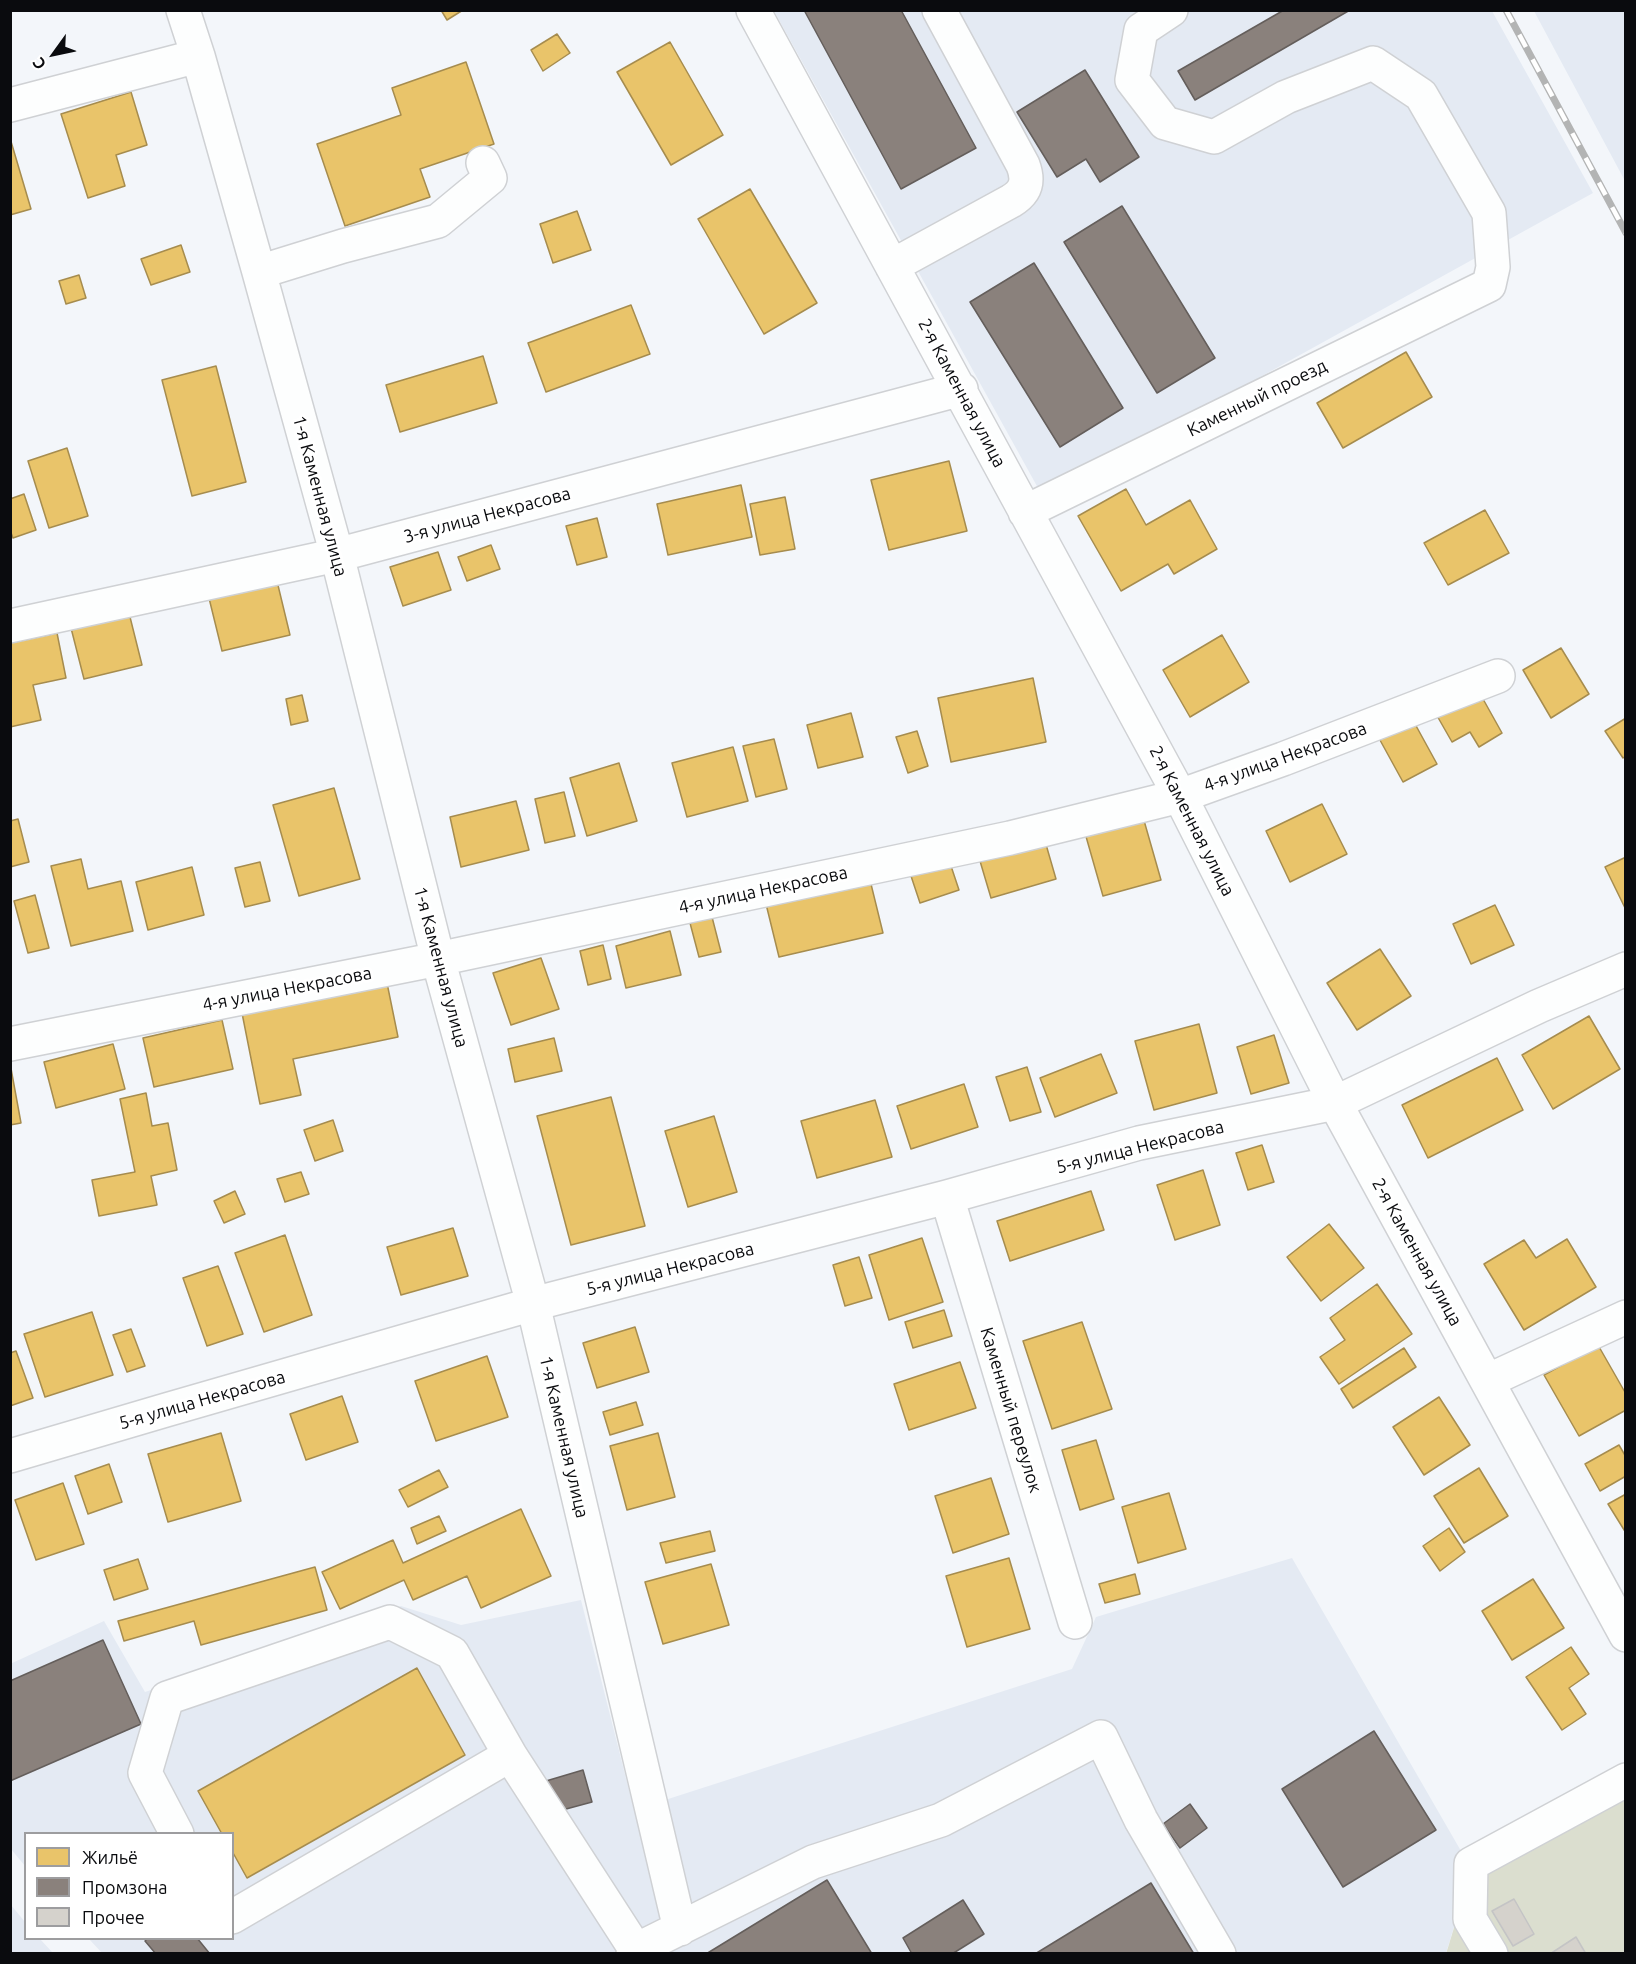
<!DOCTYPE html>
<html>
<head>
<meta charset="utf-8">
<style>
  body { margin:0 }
  #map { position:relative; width:1636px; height:1964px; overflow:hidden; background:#f3f6fa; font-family:Ubuntu,sans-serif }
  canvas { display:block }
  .frame { position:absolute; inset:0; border:12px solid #0a0b0e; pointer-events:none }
  .legend { position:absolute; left:24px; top:1832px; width:210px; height:108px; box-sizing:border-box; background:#fff; border:2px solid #9d9d9f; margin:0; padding:8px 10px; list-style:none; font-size:18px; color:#0a0b0e }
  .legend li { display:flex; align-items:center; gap:12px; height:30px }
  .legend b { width:30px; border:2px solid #9d9d9f }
  .north { position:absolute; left:24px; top:24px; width:60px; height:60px; -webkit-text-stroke:4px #fff; paint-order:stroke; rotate:237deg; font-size:16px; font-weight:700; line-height:24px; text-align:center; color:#0a0b0e }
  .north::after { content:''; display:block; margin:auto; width:21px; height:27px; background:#0a0b0e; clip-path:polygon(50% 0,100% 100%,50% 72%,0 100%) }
</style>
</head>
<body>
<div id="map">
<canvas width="1636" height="1964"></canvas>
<div class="frame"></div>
<ul class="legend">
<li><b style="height:16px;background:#e9c46a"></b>Жильё</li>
<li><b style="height:16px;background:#8a817c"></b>Промзона</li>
<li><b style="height:16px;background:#d5d2cc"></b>Прочее</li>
</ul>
<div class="north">С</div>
</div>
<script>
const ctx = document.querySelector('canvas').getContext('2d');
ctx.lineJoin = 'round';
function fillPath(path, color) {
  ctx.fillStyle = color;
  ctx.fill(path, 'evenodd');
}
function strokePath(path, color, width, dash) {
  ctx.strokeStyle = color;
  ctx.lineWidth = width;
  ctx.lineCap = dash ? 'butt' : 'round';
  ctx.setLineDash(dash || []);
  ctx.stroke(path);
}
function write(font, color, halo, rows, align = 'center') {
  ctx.font = font + ' Ubuntu,sans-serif';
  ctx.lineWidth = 6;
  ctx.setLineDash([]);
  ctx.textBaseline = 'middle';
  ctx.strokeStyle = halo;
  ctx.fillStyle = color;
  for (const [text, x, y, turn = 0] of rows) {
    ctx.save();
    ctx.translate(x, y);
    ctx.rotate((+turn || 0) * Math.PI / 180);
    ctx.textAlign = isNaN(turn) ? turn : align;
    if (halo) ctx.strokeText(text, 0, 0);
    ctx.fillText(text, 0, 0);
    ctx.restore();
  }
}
fillPath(new Path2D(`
  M774 11H1492L1593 193 1043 497Z
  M1534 11H1625V181Z
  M1292 1558 1461 1851 1467 1885 1446 1953H102L89 1939 232 1938V1834H26L25 1866 11 1849 10 1664 104 1621 145 1692 401 1606 461 1625 581 1600 634 1810 1072 1669 1096 1617Z
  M11 1905 25 1922 26 1938 40 1939 53 1953H11Z`), '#e4eaf3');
fillPath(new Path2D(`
  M1625 1795V1953L1446 1954 1467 1885Z`), '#dbdecf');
const homes = new Path2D(`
  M441 10H463L447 20Z
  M557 34 570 53 543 71 531 50Z
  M670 42 723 135 671 165 617 72Z
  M466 62 494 144 420 169 430 197 345 226 317 144 401 115 392 88Z
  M131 92 147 145 116 155 125 186 88 198 61 114Z
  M10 138 31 209 10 215Z
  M750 189 817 303 764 334 698 219Z
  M577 211 591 250 553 263 540 224Z
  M181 245 190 272 151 285 141 259Z
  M79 275 86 298 66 304 59 281Z
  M631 305 650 354 546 392 528 343Z
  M1406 352 1432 397 1343 448 1317 403Z
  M483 356 497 403 400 432 386 385Z
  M216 366 246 482 192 496 162 380Z
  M67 448 88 516 49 528 28 461Z
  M949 461 967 531 889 550 871 480Z
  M741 485 752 537 668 555 657 504Z
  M1126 489 1146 525 1190 500 1217 549 1174 574 1168 564 1121 591 1078 516Z
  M24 494 36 530 13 538 10 530V499Z
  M785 497 795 549 760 555 750 504Z
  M1485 510 1509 553 1448 585 1424 543Z
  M597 518 607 557 577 565 566 526Z
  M491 545 500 569 467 581 458 557Z
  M438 552 451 590 403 606 390 567Z
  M276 577 290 635 222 651 208 594Z
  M129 613 142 665 84 679 71 628Z
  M57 633 66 678 33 685 41 720 10 727V643Z
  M1222 635 1249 682 1190 717 1163 670Z
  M1561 648 1589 694 1551 718 1523 670Z
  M1033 678 1046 742 951 762 938 698Z
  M1478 690 1502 733 1479 747 1470 732 1452 742 1436 714Z
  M302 695 308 721 291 725 286 699Z
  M851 713 863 757 818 768 807 725Z
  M1409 713 1437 764 1403 782 1375 731Z
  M1626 718V756L1623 758 1605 731Z
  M917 731 928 766 908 773 896 737Z
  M774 739 787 789 756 797 743 746Z
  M733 747 748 801 687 817 672 763Z
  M619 763 637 821 587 836 570 778Z
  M334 788 360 879 299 896 273 805Z
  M564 792 575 836 545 843 535 799Z
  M516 801 529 850 461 867 450 817Z
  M1322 804 1347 854 1290 882 1266 831Z
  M1143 817 1161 880 1103 896 1085 833Z
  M18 819 29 862 10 867V821Z
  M1045 841 1056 879 991 898 980 861Z
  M1626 857V910L1605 867Z
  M81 859 88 889 121 881 133 931 71 946 51 866Z
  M260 862 270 901 245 907 235 868Z
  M950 863 959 890 920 903 911 876Z
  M192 867 204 915 148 930 136 882Z
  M870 880 883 933 779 957 766 904Z
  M35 895 49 948 28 953 14 901Z
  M1495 905 1514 945 1471 964 1453 924Z
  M712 917 721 952 699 957 690 923Z
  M670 931 681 975 626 988 616 946Z
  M603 945 611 979 588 985 580 951Z
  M1380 949 1411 996 1357 1030 1327 983Z
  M541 958 559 1009 511 1025 493 973Z
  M387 983 398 1037 293 1059 301 1095 260 1104 242 1013Z
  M1589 1016 1620 1069 1553 1109 1522 1055Z
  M222 1020 233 1069 154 1087 143 1038Z
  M1199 1024 1217 1093 1154 1110 1135 1041Z
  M1274 1035 1289 1083 1251 1094 1237 1047Z
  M554 1038 562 1071 515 1082 508 1049Z
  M113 1044 125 1089 56 1108 44 1062Z
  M1101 1054 1117 1093 1055 1117 1040 1078Z
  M1497 1058 1523 1110 1428 1158 1402 1105Z
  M10 1063 21 1123 10 1125Z
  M1027 1067 1041 1112 1010 1121 996 1077Z
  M964 1084 978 1127 911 1149 897 1106Z
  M146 1093 152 1126 168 1123 177 1170 151 1176 157 1205 99 1216 92 1180 135 1172 120 1099Z
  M611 1097 645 1226 571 1245 537 1116Z
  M875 1100 892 1157 817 1178 801 1121Z
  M714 1116 737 1192 688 1207 665 1131Z
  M333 1120 343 1151 315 1161 304 1130Z
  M1262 1145 1274 1182 1248 1190 1236 1153Z
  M1203 1170 1220 1225 1175 1240 1157 1185Z
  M301 1172 309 1194 285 1202 277 1179Z
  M235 1191 245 1214 224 1223 214 1201Z
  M1091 1191 1104 1230 1010 1261 997 1221Z
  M1329 1224 1364 1268 1321 1301 1287 1257Z
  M453 1228 468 1276 401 1295 387 1247Z
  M285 1235 312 1315 264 1332 235 1253Z
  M922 1238 943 1302 889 1320 869 1255Z
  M1567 1239 1596 1287 1524 1330 1484 1264 1524 1240 1536 1258Z
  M859 1257 872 1298 845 1306 833 1265Z
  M218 1266 243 1334 207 1346 183 1278Z
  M1377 1284 1412 1334 1339 1384 1320 1357 1345 1340 1330 1318Z
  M944 1310 952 1336 913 1348 905 1322Z
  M92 1312 113 1375 45 1397 24 1334Z
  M1082 1322 1112 1409 1052 1429 1023 1341Z
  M635 1327 649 1372 597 1388 583 1343Z
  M131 1329 145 1366 127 1372 113 1335Z
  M1598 1345 1626 1394V1410L1579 1436 1544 1375Z
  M1404 1348 1416 1367 1353 1408 1341 1389Z
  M16 1351 33 1398 10 1406V1353Z
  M487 1356 508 1417 436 1441 415 1381Z
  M960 1362 976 1408 909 1430 894 1384Z
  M342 1396 358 1442 306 1460 290 1414Z
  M1439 1397 1470 1445 1424 1475 1393 1427Z
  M636 1402 643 1425 610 1435 603 1412Z
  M221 1433 241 1501 168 1522 148 1454Z
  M658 1433 675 1497 627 1510 610 1446Z
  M1096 1440 1114 1499 1080 1510 1062 1450Z
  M1619 1445 1626 1457V1476L1600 1491 1585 1464Z
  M109 1464 122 1502 88 1514 75 1476Z
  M1479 1468 1508 1516 1464 1543 1434 1496Z
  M439 1470 448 1487 408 1507 399 1490Z
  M991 1478 1009 1534 953 1553 935 1496Z
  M63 1483 84 1544 36 1560 15 1500Z
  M1169 1493 1186 1549 1138 1563 1122 1507Z
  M1626 1494V1533L1608 1504Z
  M521 1509 551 1576 481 1608 467 1576 413 1600 404 1580 340 1609 322 1572 393 1540 403 1563Z
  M439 1516 446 1531 417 1544 411 1528Z
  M1449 1528 1465 1552 1440 1571 1423 1546Z
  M710 1531 715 1551 666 1563 660 1543Z
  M1009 1558 1030 1629 967 1647 946 1576Z
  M138 1559 148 1589 114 1600 104 1570Z
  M711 1564 729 1625 663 1644 645 1582Z
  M315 1567 327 1610 201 1645 194 1621 124 1641 118 1621Z
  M1135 1574 1140 1594 1105 1603 1099 1584Z
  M1533 1579 1564 1628 1512 1660 1482 1611Z
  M1571 1647 1589 1674 1569 1688 1586 1714 1562 1730 1526 1677Z
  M417 1668 465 1755 247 1878 232 1851V1834H222L198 1791Z`);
fillPath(homes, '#e9c46a');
strokePath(homes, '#a68c4e', 1.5);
const industry = new Path2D(`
  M804 10H901L976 148 901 189Z
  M1284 10H1350L1195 100 1178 71Z
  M1085 70 1139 157 1100 182 1086 159 1057 177 1017 112Z
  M1122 206 1215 358 1157 393 1064 242Z
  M1034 263 1123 408 1060 447 970 302Z
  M103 1640 141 1724 10 1781V1681Z
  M1374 1731 1436 1830 1343 1887 1282 1789Z
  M583 1770 592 1802 555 1812 546 1781Z
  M1190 1804 1207 1828 1180 1848 1163 1824Z
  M827 1880 872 1954H706Z
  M1151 1883 1194 1954H1035Z
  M963 1900 984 1934 952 1954H912L903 1938Z
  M148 1938H197L210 1954H156L145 1941Z`);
fillPath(industry, '#8a817c');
strokePath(industry, '#645e5b', 1.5);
const building = new Path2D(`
  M1514 1899 1534 1934 1513 1946 1492 1911Z
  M1576 1937 1586 1954H1550Z`);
fillPath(building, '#d5d2cc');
strokePath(building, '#c4c4c5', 1.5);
const minor = new Path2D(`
  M183 10 198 56 259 272 337 555 438 959 533 1304 680 1929
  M753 10 1180 796 1335 1103 1626 1635
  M10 105 198 56
  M892 266 1011 201C1026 192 1029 181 1023 165L939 10
  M259 272 343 246 438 221 490 178 483 163
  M1025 512 1489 285 1493 267 1489 213 1421 95 1373 63 1286 97 1214 137 1165 123 1132 80 1141 30 1171 10
  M10 626 337 555 961 389
  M10 1044 438 959 1010 838 1180 796 1283 759 1498 676
  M947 1197 1075 1622
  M1487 1381 1626 1317
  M10 1456 166 1410 533 1304 947 1197 1139 1143 1335 1103 1539 1006 1626 969
  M177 1834 145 1773 167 1698 390 1622 452 1653 510 1755 636 1950 633 1954
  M232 1917 510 1755
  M636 1950 813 1862 941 1820 1101 1737 1141 1820 1219 1954
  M1491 1954 1470 1919 1471 1864 1626 1780`);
strokePath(minor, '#cfd1d4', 36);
strokePath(minor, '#fdfefe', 33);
const rail = new Path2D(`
  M1506 10 1626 233`);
strokePath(rail, '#b3b4b4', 7);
strokePath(rail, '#fff', 4.5, [14]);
write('18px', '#0a0b0e', '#fff', [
  ["2-я Каменная улица",962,393,62],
  ["Каменный проезд",1257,398,-26],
  ["1-я Каменная улица",320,496,75],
  ["3-я улица Некрасова",487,515,-15],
  ["4-я улица Некрасова",1285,757,-20],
  ["2-я Каменная улица",1192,821,63],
  ["4-я улица Некрасова",763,890,-12],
  ["1-я Каменная улица",441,967,75],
  ["4-я улица Некрасова",287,989,-11],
  ["5-я улица Некрасова",1140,1147,-14],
  ["2-я Каменная улица",1417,1252,61],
  ["5-я улица Некрасова",670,1269,-14],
  ["5-я улица Некрасова",202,1400,-16],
  ["Каменный переулок",1011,1410,73],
  ["1-я Каменная улица",564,1437,77]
]);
</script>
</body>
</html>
